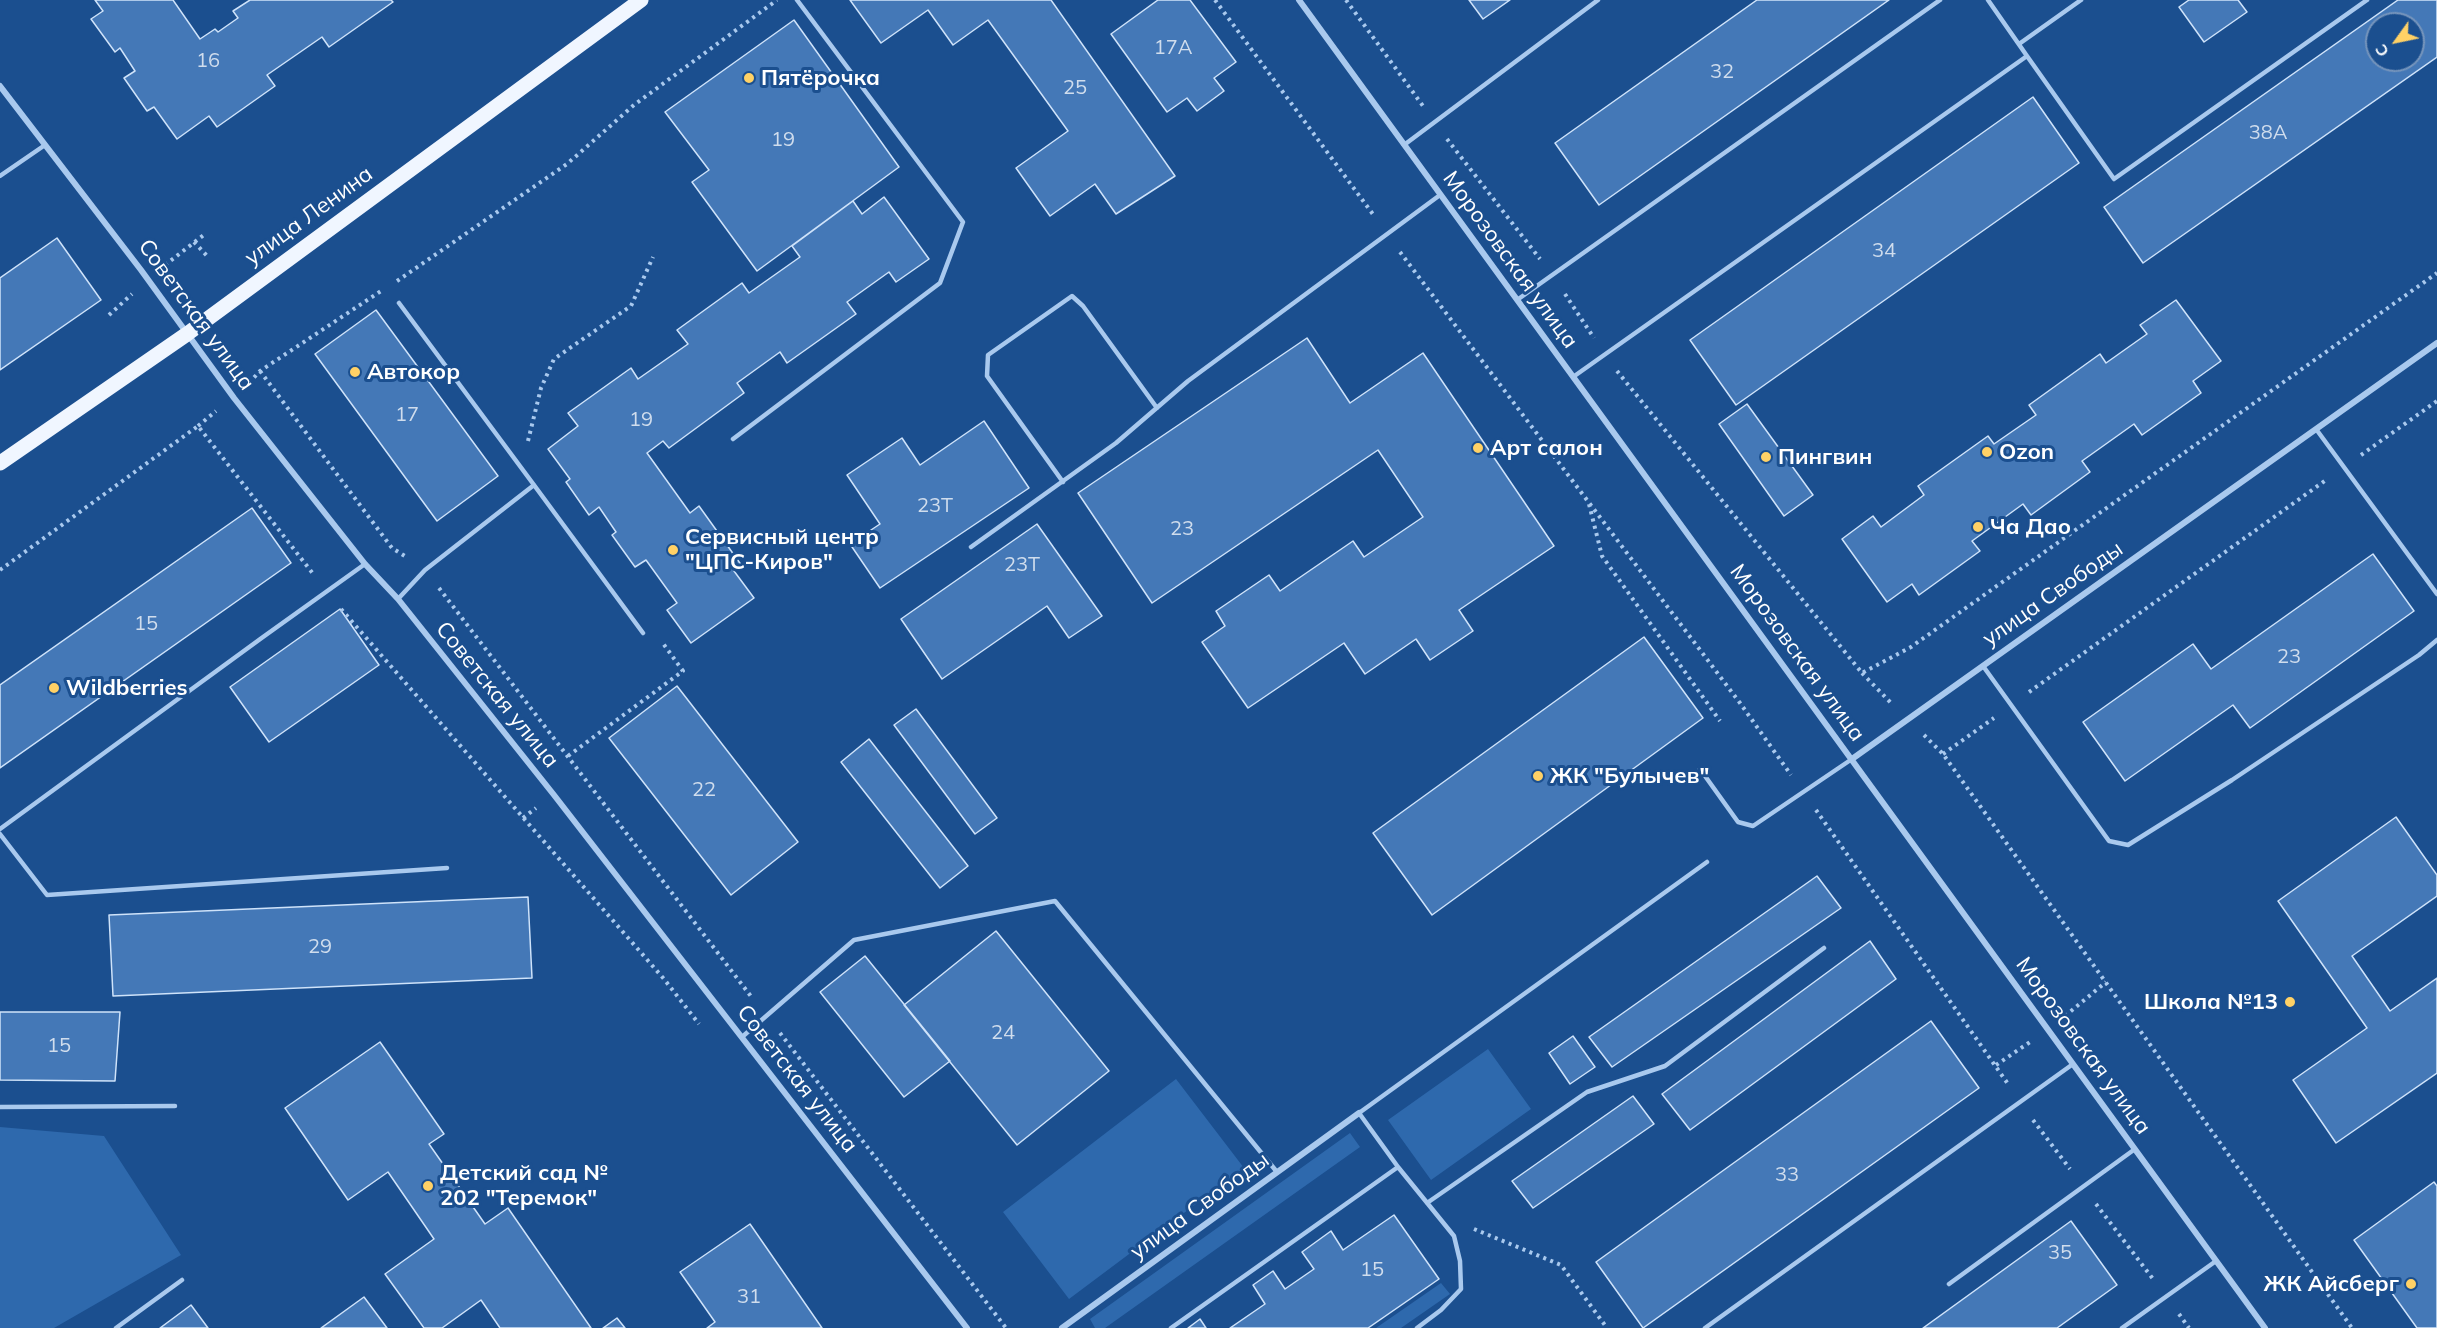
<!DOCTYPE html>
<html>
<head>
<meta charset="utf-8">
<style>
  body { margin:0 }
  #map { position:relative; width:2437px; height:1328px; overflow:hidden; background:#1b4f8f; font-family:Mulish,sans-serif }
  canvas { display:block }
  .north { position:absolute; left:2365px; top:12px; width:60px; height:60px; box-sizing:border-box; background:#1b4f8f; border:2px solid #7695bc; border-radius:50%; rotate:237deg; font-size:16px; font-weight:700; line-height:24px; text-align:center; color:#fff }
  .north::after { content:''; display:block; margin:auto; width:21px; height:27px; background:#ffd166; clip-path:polygon(50% 0,100% 100%,50% 72%,0 100%) }
</style>
</head>
<body>
<div id="map">
<canvas width="2437" height="1328"></canvas>
<div class="north">С</div>
</div>
<script>
const ctx = document.querySelector('canvas').getContext('2d');
ctx.lineJoin = 'round';
function fillPath(path, color) {
  ctx.fillStyle = color;
  ctx.fill(path, 'evenodd');
}
function strokePath(path, color, width, dash) {
  ctx.strokeStyle = color;
  ctx.lineWidth = width;
  ctx.lineCap = dash ? 'butt' : 'round';
  ctx.setLineDash(dash || []);
  ctx.stroke(path);
}
function write(font, color, halo, rows, align = 'center') {
  ctx.font = font + ' Mulish,sans-serif';
  ctx.lineWidth = 6;
  ctx.setLineDash([]);
  ctx.textBaseline = 'middle';
  ctx.strokeStyle = halo;
  ctx.fillStyle = color;
  for (const [text, x, y, turn = 0] of rows) {
    ctx.save();
    ctx.translate(x, y);
    ctx.rotate((+turn || 0) * Math.PI / 180);
    ctx.textAlign = isNaN(turn) ? turn : align;
    if (halo) ctx.strokeText(text, 0, 0);
    ctx.fillText(text, 0, 0);
    ctx.restore();
  }
}
fillPath(new Path2D(`
  M1488 1049 1531 1109 1431 1180 1388 1120Z
  M1176 1079 1244 1168 1069 1299 1003 1212Z
  M0 1127 104 1136 181 1255 54 1328H0Z
  M1350 1133 1360 1147 1105 1328H1095L1090 1319Z
  M1441 1283 1450 1294 1401 1328H1376Z`), '#2e69ad');
const building = new Path2D(`
  M95 0H173L200 39 215 29 218 32 238 18 233 11 250 0H391L393 2 329 47 322 37 267 75 275 86 217 127 209 116 177 139 154 107 147 111 124 78 135 71 120 48 115 52 91 19 103 11Z
  M850 0H1051L1175 176 1116 214 1095 184 1050 216 1016 168 1068 131 988 20 953 45 928 10 881 43Z
  M1158 0H1190L1236 62 1214 78 1224 91 1197 111 1187 98 1167 112 1111 34Z
  M1469 0H1510L1483 19Z
  M1757 0H1889L1599 205 1555 143Z
  M2189 0H2238L2247 12 2204 42 2179 7Z
  M2398 0H2437V57L2143 263 2104 207ZM2377 24H2413V60H2377Z
  M794 20 899 167 757 271 692 182 709 170 665 112Z
  M2033 97 2079 163 1736 405 1690 340Z
  M884 197 929 259 896 282 889 272 847 302 856 314 787 363 780 352 737 383 744 393 669 448 663 441 647 453 690 513 699 506 742 566 734 571 754 598 691 643 667 610 677 603 646 560 635 567 612 535 616 532 599 507 589 515 566 482 570 479 548 449 578 426 568 413 631 368 638 379 688 344 677 330 742 283 749 293 800 257 792 246 853 201 862 214Z
  M57 238 101 300 0 370V278Z
  M2176 300 2221 361 2193 381 2201 393 2142 435 2134 424 2082 461 2090 472 2031 515 2023 504 1972 541 1980 551 1919 595 1912 584 1887 602 1842 539 1873 516 1881 527 1924 495 1918 486 1988 436 1994 444 2036 415 2029 405 2100 354 2106 363 2147 334 2140 325Z
  M376 310 498 476 437 521 315 354Z
  M1307 338 1350 403 1423 353 1554 546 1459 610 1473 631 1430 660 1416 639 1365 674 1344 643 1248 708 1202 642 1225 626 1216 611 1269 575 1280 591 1353 541 1364 557 1423 517 1378 450 1152 603 1078 493Z
  M1747 404 1813 495 1784 516 1719 424Z
  M984 421 1029 488 880 588 850 544 880 524 847 475 902 438 920 465Z
  M252 508 291 563 0 768V685Z
  M1037 524 1102 616 1069 638 1047 606 942 679 901 619Z
  M2373 554 2414 611 2250 728 2233 705 2125 781 2083 722 2193 644 2211 669Z
  M340 609 379 665 269 742 230 687Z
  M1644 637 1703 718 1432 915 1373 833Z
  M677 686 798 842 731 895 609 738Z
  M916 709 997 818 975 834 894 725Z
  M869 739 968 866 940 888 841 762Z
  M2396 817 2437 875V896L2352 956 2390 1011 2437 978V1073L2336 1143 2293 1080 2367 1028 2278 901Z
  M1817 876 1841 908 1612 1067 1589 1037Z
  M528 897 532 978 113 996 109 915Z
  M996 931 1109 1071 1017 1145 904 1005Z
  M1870 941 1896 979 1690 1130 1662 1094Z
  M865 956 950 1061 904 1097 820 992Z
  M0 1012H120L115 1081 0 1080Z
  M1931 1021 1979 1088 1643 1328 1596 1262Z
  M1573 1036 1595 1067 1570 1084 1549 1053Z
  M380 1042 444 1134 429 1144 485 1224 508 1208 591 1328H500L481 1300 442 1328H424L385 1274 434 1239 388 1172 348 1200 285 1108Z
  M1633 1096 1654 1124 1533 1208 1512 1181Z
  M2434 1182 2437 1186V1328H2417L2354 1240Z
  M1394 1215 1439 1279 1368 1328H1230L1265 1304 1253 1285 1273 1271 1285 1289 1314 1269 1302 1252 1331 1231 1343 1250Z
  M2071 1221 2117 1285 2057 1328H1923Z
  M750 1224 822 1328H707L715 1322 680 1272Z
  M364 1297 387 1328H321Z
  M191 1305 208 1328H160Z
  M617 1318 625 1328H603Z
  M1200 1319 1206 1328H1188Z`);
fillPath(building, '#4478b7');
strokePath(building, '#cfe3fa', 1.5);
strokePath(new Path2D(`
  M1215 0 1375 217
  M1346 0 1423 106
  M1447 139 1540 259
  M194 242 208 257
  M1400 252 1740 703 1791 775
  M165 265 205 234
  M397 281 567 164 634 105 777 0
  M1565 294 1594 338
  M109 315 132 294
  M260 371 392 548 408 558
  M1617 371 1862 673 1911 647 2437 273
  M249 383 260 371 381 291
  M198 426 216 411
  M528 441 541 388 554 359 631 306 653 257
  M2361 455 2437 401
  M1589 504 1602 556 1720 721
  M0 570 198 426 314 575
  M439 588 753 999
  M341 609 664 979 699 1024
  M1862 673 1891 703
  M2029 692 2326 480
  M1924 735 1943 754 2352 1328
  M1943 754 1994 718
  M568 756 683 671 662 642
  M1816 810 2008 1084
  M523 818 536 808
  M2065 1016 2106 982
  M780 1033 1006 1328
  M1996 1065 2030 1042
  M2033 1120 2070 1169
  M2096 1204 2153 1279
  M1474 1229 1561 1265 1607 1328
  M2179 1314 2189 1328`), '#a9c9ee', 4, [3, 4.5]);
strokePath(new Path2D(`
  M1988 0 2027 56
  M2019 44 2081 0
  M1404 145 1598 0
  M0 176 45 145
  M1517 300 1940 0
  M399 303 534 485
  M1573 377 2027 56 2114 179 2367 0
  M2316 429 2437 594
  M733 439 940 283 963 222 797 0
  M1063 482 987 376 988 355 1072 296 1083 306 1157 408
  M971 547 1116 443 1188 381 1440 195
  M398 599 425 570 534 485 643 633
  M1983 666 2109 841 2128 845 2232 780 2419 655 2437 640
  M1700 769 1738 822 1753 826 1852 759
  M0 829 263 637 365 564
  M0 834 47 895 447 868
  M742 1037 854 940 1055 901 1277 1172
  M0 1107 175 1106
  M1398 1167 1454 1236 1460 1261 1461 1289 1441 1310 1417 1328
  M1427 1203 1587 1092 1665 1066 1824 948
  M1949 1284 2135 1149
  M116 1328 182 1280
  M1171 1328 1398 1167 1359 1113 1707 862
  M1705 1328 2073 1064
  M2122 1328 2216 1261`), '#a9c9ee', 4.5);
strokePath(new Path2D(`
  M1299 0 2265 1328
  M0 86 141 270 234 398 365 564 398 599 554 795 967 1328
  M1852 759 2437 343
  M1062 1328 1359 1113`), '#a9c9ee', 6);
strokePath(new Path2D(`
  M0 463 187 334 641 0`), '#f0f6ff', 15);
for (const [x, y, r, color] of [
  [749,78,6,"#ffd166"],
  [355,372,6,"#ffd166"],
  [1478,448,6,"#ffd166"],
  [1987,452,6,"#ffd166"],
  [1766,457,6,"#ffd166"],
  [1978,527,6,"#ffd166"],
  [673,550,6,"#ffd166"],
  [54,688,6,"#ffd166"],
  [1538,776,6,"#ffd166"],
  [2290,1002,6,"#ffd166"],
  [428,1186,6,"#ffd166"],
  [2411,1284,6,"#ffd166"]
]) {
  const dot = new Path2D();
  dot.arc(x, y, r, 0, 2 * Math.PI);
  ctx.fillStyle = color;
  ctx.fill(dot);
  strokePath(dot, '#1b4f8f', 2);
}
write('20px', '#d0dded', null, [
  ["17А",1173,48],
  ["16",208,61],
  ["32",1722,72],
  ["25",1075,88],
  ["38А",2268,133],
  ["19",783,140],
  ["34",1884,251],
  ["17",407,415],
  ["19",641,420],
  ["23Т",935,506],
  ["23",1182,529],
  ["23Т",1022,565],
  ["15",146,624],
  ["23",2289,657],
  ["22",704,790],
  ["29",320,947],
  ["24",1003,1033],
  ["15",59,1046],
  ["33",1787,1175],
  ["35",2060,1253],
  ["15",1372,1270],
  ["31",749,1297]
]);
write('bold 22px', '#fff', '#1b4f8f', [
  ["Пятёрочка",761,78],
  ["Автокор",367,372],
  ["Арт салон",1490,448],
  ["Ozon",1999,452],
  ["Пингвин",1778,457],
  ["Ча Дао",1990,527],
  ["Сервисный центр",685,537],
  ["\"ЦПС-Киров\"",685,562],
  ["Wildberries",66,688],
  ["ЖК \"Булычев\"",1550,776],
  ["Школа №13",2278,1002,"right"],
  ["Детский сад №",440,1173],
  ["202 \"Теремок\"",440,1198],
  ["ЖК Айсберг",2399,1284,"right"]
], 'left');
write('22px', '#fff', '#1b4f8f', [
  ["улица Ленина",309,216,-36],
  ["Морозовская улица",1510,260,54],
  ["Советская улица",196,315,54],
  ["улица Свободы",2053,594,-35],
  ["Морозовская улица",1797,653,54],
  ["Советская улица",497,695,51],
  ["Морозовская улица",2083,1046,54],
  ["Советская улица",797,1079,52],
  ["улица Свободы",1200,1206,-36]
]);
</script>
</body>
</html>
